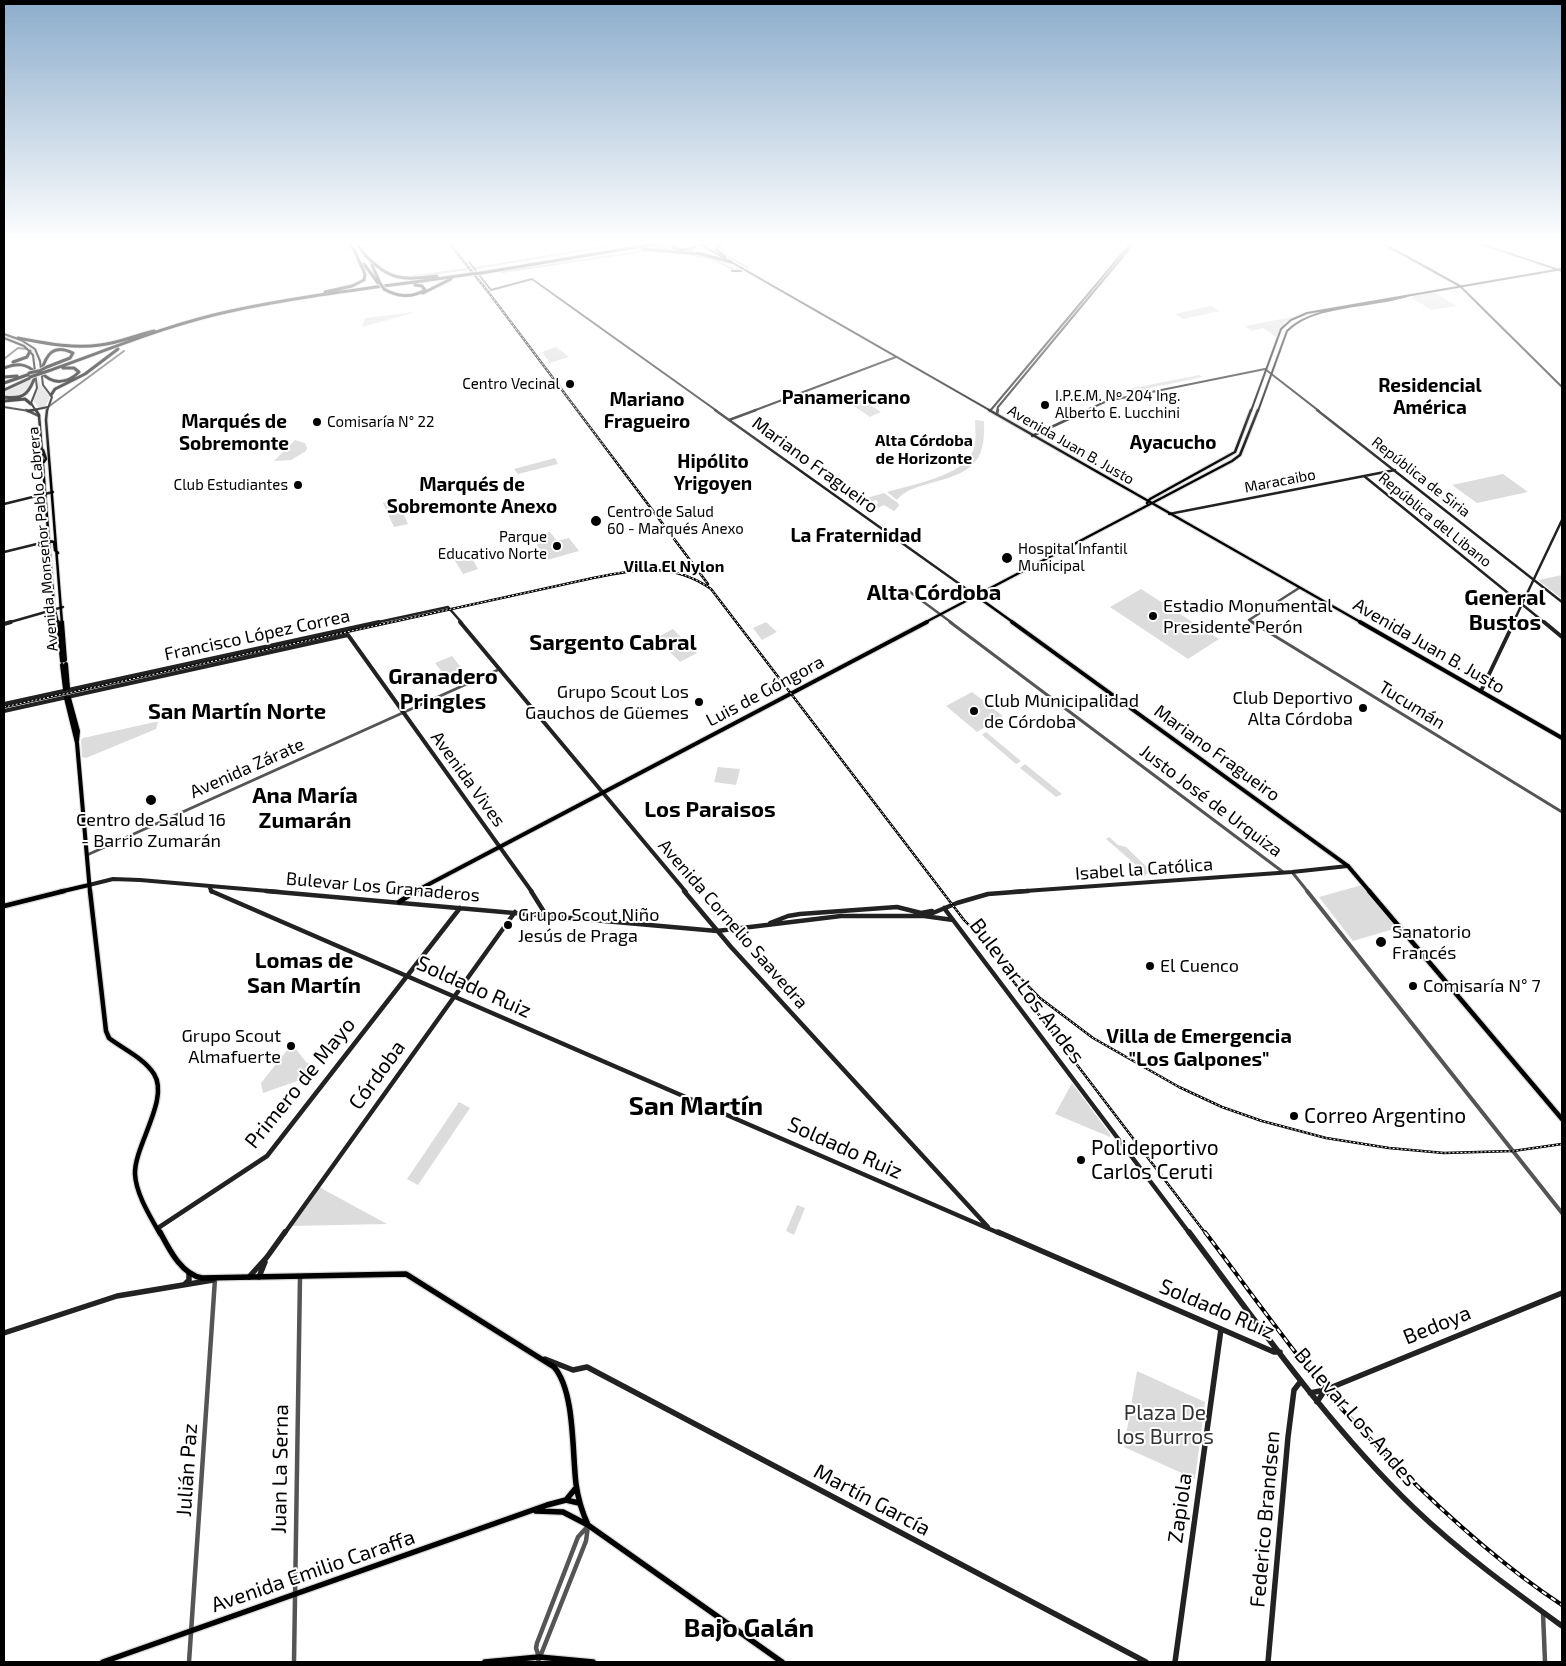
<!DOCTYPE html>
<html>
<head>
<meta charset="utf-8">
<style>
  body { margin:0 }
  #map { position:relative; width:1566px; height:1666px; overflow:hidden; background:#fff; font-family:"Exo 2",sans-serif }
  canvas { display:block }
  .frame { position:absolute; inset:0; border:5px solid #000; pointer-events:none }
</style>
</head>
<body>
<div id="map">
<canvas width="1566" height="1666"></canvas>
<div class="frame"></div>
</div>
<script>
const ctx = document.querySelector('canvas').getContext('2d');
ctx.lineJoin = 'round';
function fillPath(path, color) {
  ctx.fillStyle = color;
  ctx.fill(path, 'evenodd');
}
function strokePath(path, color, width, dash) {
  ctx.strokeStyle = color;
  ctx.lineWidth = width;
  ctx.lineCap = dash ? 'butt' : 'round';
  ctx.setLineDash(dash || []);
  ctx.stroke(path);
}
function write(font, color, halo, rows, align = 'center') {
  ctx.font = font + ' "Exo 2",sans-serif';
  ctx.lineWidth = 4;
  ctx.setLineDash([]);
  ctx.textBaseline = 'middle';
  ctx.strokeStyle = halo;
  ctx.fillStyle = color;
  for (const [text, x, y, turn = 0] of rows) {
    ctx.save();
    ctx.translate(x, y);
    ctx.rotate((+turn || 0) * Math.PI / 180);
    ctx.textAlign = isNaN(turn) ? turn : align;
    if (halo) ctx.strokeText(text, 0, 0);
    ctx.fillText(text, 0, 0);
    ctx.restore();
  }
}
fillPath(new Path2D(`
  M1433 292 1457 306 1432 310 1410 297Z
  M1211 306 1220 311 1183 319 1175 314Z
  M413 312V313L362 327 365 318Z
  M1297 316 1285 322 1276 337 1263 328 1252 331 1245 326Z
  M4 335 21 341 33 349 38 364 40 384 50 397 45 407H38L34 402C34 397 38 393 38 387 40 354 34 347 4 337Z
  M556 347 569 357 550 363 542 352Z
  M1199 375 1203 377 1126 393 1123 390Z
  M32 378 31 387C22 395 16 397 4 396V391Z
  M862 400 881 412 870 417 851 404Z
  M975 420 984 421C986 464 971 472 931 483 918 487 906 489 897 500L887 492C910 485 964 476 973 451 977 442 975 430 975 420Z
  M295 440 305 443 307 448 306 451 291 460 274 461Z
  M555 458 558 464 518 474 514 469Z
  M1503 474 1528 492 1477 503 1452 485Z
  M884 493 898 503 899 506 894 511 884 505 878 508 873 505 879 503 876 500 864 503 860 500Z
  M397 499 408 524 394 527 383 503Z
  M550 532 557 541 569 538 579 551 547 560 532 537Z
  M470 555 478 569 463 574 454 559Z
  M1562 575V599L1538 580Z
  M1141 589 1219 639 1188 659 1110 607Z
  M766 622 777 632 762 640 753 628Z
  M673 629 697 653 680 662 656 638Z
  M452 656 463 670 446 677 435 663Z
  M972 692 1003 716 977 732 946 706Z
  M155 722H158L156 729 86 758 82 757 81 740 83 738Z
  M986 732 1021 761 1016 764 982 735Z
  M1025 764 1062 794 1056 797 1020 768Z
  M718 767 740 769 736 785 714 782Z
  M1109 837 1118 845 1126 847 1151 871 1144 876 1136 865 1106 839Z
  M1362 885 1397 928 1353 941 1319 897Z
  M292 1044 306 1062 315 1067 306 1078 263 1093 261 1083Z
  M1072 1083 1110 1134V1137L1055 1114Z
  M459 1102 470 1108 418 1185 407 1179Z
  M319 1187 387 1224 292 1226Z
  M797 1205 805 1208 794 1235 786 1231Z
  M1137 1371 1205 1402 1195 1479 1124 1447Z`), '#dcdcdc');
strokePath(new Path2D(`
  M723 243 721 248 726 255 748 268
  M675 245 684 243
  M657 248 670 246
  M692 255 712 259 733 269
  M476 268 629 243
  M736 269 739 268
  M502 272 651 250
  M409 277 468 269`), '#a3a3a3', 2);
const primaryFar4 = new Path2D(`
  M698 243 991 411
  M1382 243 1460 286
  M732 271H741
  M4 334 21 340 35 349 40 361 43 385 52 397 47 411
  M4 338 24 346 33 355 37 388 31 403 36 411
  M28 411 48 407
  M1251 411 1281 329 1291 320 1307 313 1562 269
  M1258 411 1287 331C1314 303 1373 308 1410 295`);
const primaryFar3 = new Path2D(`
  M36 410 39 415 54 607 58 623
  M47 410 46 420 62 623
  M989 410 1362 623
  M28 411 34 410
  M43 450 46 459 43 463
  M1147 503 1150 499 1235 452 1251 410
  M49 541 54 542 55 550 58 553
  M975 595 1014 623
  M924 623 1232 461 1240 455 1258 410`);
const primaryFar2 = new Path2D(`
  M58 622 62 661
  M62 622 65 660
  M1012 622 1348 866 1370 892
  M1360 622 1562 738
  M66 664 68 688
  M62 665 65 689
  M66 698 77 743 90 892
  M69 698 78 731 77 741
  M59 892 89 885
  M414 892 927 622`);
const primaryFar1 = new Path2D(`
  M90 891 106 1031 109 1038C123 1049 144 1058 154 1074 170 1099 134 1146 135 1174 136 1194 150 1216 160 1234
  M1369 891 1562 1119
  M399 902 416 891
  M4 906 64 891`);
const primary = new Path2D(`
  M160 1232C169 1249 181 1274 202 1278L406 1274 554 1367C575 1391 572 1451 576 1484 578 1498 582 1512 588 1525
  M566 1500 575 1489
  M536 1511 563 1512 588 1525 782 1662
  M103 1662 547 1505 566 1500 579 1503
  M485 1662 539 1657 593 1662`);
const motorway = new Path2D(`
  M349 243 356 253
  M356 243 366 256
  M674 243V248L683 250 694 248 695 243
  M705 243H717
  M721 243 716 249 725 257
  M642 249 701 254 731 262
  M365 255C390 281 402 280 437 276
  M364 264 378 283
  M372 265 380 283
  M481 273 661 243
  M384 289C397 297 412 298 425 290L422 286 415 285
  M325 292 352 286 364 280 365 274 355 252
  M423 293 451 279
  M18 338C45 343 73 349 100 345 119 343 136 335 154 331
  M13 362 27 357 30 351
  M4 368C17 363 26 363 36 373
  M48 371C108 350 169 324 231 311 310 294 391 286 471 274
  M41 372C52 385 67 384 79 372L74 368H63
  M41 372C46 355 53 343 73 353L70 358 47 367
  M4 377 17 376
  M4 383 30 374
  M4 390 30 378
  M51 395 55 389 85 374 118 349
  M4 397C25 400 30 392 36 374
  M4 401 25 399 31 404`);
strokePath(primaryFar4, '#dbdbdb', 3);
strokePath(primaryFar3, '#dbdbdb', 4.5);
strokePath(primaryFar2, '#dbdbdb', 6);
strokePath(primaryFar1, '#dbdbdb', 7);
strokePath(primary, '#dbdbdb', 8);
strokePath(motorway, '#dbdbdb', 4.5);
strokePath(new Path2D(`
  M4 359 18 348 27 349
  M48 407 124 351`), '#555', 2);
strokePath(new Path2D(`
  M906 589 952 623
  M1254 623 1249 620 1299 588`), '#555', 2.5);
strokePath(new Path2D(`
  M950 622 1283 872
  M1252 622 1562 812
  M87 855 500 669
  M1292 872 1308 892`), '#555', 3);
strokePath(new Path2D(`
  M1307 891 1562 1213`), '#555', 4);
strokePath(new Path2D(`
  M1543 1613 1545 1662
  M539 1657 536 1648 537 1643 578 1537 588 1526
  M189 1662 215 1279
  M294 1662 300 1277
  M538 1662 586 1541 588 1526`), '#555', 4.5);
strokePath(new Path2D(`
  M1478 243 1562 271
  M469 262 491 290 532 279 717 411
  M1460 286 1562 387
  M4 407 29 411
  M753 411 896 357
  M990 411 1131 243
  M997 411 998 407 1134 243
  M1085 411 1107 401 1265 369 1319 411`), '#222', 2);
strokePath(new Path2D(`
  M26 410 39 416
  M715 410 975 595
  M1317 410 1562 602
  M997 414 998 410
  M729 420 756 410
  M1032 436 1088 410
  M1364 476 1545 623
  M4 504 53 492
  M1169 514 1395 470
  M4 552 49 541
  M7 623 63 607
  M374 623 448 607 462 623
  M1513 623 1562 520`), '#222', 2.5);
strokePath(new Path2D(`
  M460 622 686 892
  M1544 622 1562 637
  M4 624 11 622
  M1481 691 1514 622
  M4 704 379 622
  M4 711 348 635 532 892
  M89 885 113 879 140 880 280 892
  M209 886 212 892
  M1011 892 1292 872 1348 866`), '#222', 4);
strokePath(new Path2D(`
  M211 891 1001 1234
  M266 891 717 931 841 916H924L953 920
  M531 891 546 915
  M684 891 731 947 988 1227
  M944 908 1190 1234
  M928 915 957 903 988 894 1028 891
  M770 923 788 916 800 914 897 907 921 913 932 911
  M158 1228 267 1156 460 908
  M284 1234 515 912`), '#222', 4.5);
strokePath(new Path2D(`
  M998 1232 1274 1352H1280
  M1189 1232C1260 1327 1328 1425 1414 1508 1460 1552 1511 1589 1562 1626
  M249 1277 267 1257 285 1232
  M259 1277 265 1262
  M185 1284 189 1280V1274
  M4 1333 117 1296 213 1280
  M545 1359 573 1370 587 1367 1146 1662
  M1310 1393 1325 1390 1562 1293
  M1317 1402 1325 1390
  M1175 1662 1221 1329
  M1268 1662 1288 1437 1294 1390 1301 1381`), '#222', 5.5);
strokePath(primaryFar4, '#000', 2);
strokePath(primaryFar3, '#000', 2.5);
strokePath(primaryFar2, '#000', 4);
strokePath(primaryFar1, '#000', 4.5);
strokePath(primary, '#000', 5.5);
strokePath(motorway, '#000', 3);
const railFar1 = new Path2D(`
  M449 243 489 293 708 584
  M4 707 593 578C636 569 673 562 711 589L964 920 1040 998 1093 1038 1179 1087 1222 1107 1262 1121 1326 1138 1389 1148 1444 1153 1513 1151 1562 1144
  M1007 973 1206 1234`);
const rail = new Path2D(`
  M1205 1232C1245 1285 1283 1338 1324 1389 1346 1415 1371 1440 1394 1463 1446 1515 1501 1565 1562 1605`);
strokePath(railFar1, '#000', 2.5);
strokePath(rail, '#000', 4);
strokePath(railFar1, '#fff', 1, [2]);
strokePath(rail, '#fff', 2, [5.5]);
const motorwayBridge = new Path2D(`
  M471 274 481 273
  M380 283 384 289
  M39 371 47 367
  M29 373 38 371
  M30 377 48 371`);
strokePath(motorwayBridge, '#dbdbdb', 4.5, []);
strokePath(motorwayBridge, '#000', 3);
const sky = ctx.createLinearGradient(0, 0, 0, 476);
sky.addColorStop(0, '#8cadcc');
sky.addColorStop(0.51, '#fff');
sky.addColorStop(1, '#ffffff00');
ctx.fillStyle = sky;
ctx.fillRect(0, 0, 1566, 476);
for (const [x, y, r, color] of [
  [570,384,5,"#000"],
  [1045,405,5,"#000"],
  [317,422,5,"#000"],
  [298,485,5,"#000"],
  [596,521,6,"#000"],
  [557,546,5,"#000"],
  [1007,558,6,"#000"],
  [1153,616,5,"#000"],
  [699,702,5,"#000"],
  [1363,708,5,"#000"],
  [974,711,5,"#000"],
  [151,800,6,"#000"],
  [508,925,5,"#000"],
  [1381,942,6,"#000"],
  [1150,966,5,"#000"],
  [1413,986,5,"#000"],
  [291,1046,5,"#000"],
  [1294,1116,5,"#000"],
  [1081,1160,5,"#000"]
]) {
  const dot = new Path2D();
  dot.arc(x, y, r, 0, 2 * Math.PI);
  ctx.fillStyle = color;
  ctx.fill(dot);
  strokePath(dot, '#fff', 2);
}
write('15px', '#000', '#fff', [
  ["Centro Vecinal",560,384,"right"],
  ["I.P.E.M. Nº 204 Ing.",1055,396],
  ["Alberto E. Lucchini",1055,413],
  ["Comisaría N° 22",327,422],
  ["Club Estudiantes",288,485,"right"],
  ["Centro de Salud",607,512],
  ["60 - Marqués Anexo",607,529],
  ["Parque",547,537,"right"],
  ["Educativo Norte",547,554,"right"],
  ["Hospital Infantil",1018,549],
  ["Municipal",1018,566]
], 'left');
write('15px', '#000', '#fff', [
  ["Avenida Juan B. Justo",1071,445,30],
  ["República de Siria",1421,477,38],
  ["Maracaibo",1280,481,-11],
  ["República del Libano",1435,520,39],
  ["Avenida Monseñor Pablo Cabrera",43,539,-95]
]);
write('bold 16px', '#000', '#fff', [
  ["Alta Córdoba",924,441],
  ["de Horizonte",924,459]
]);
write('bold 16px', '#000', '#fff', [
  ["Villa El Nylon",674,567]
]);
write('18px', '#000', '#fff', [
  ["Mariano Fragueiro",815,465,36],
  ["Francisco López Correa",257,635,-12],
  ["Avenida Juan B. Justo",1429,646,30],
  ["Luis de Góngora",765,691,-28],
  ["Tucumán",1412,705,32],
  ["Mariano Fragueiro",1217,753,36],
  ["Avenida Zárate",247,768,-24],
  ["Avenida Vives",468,779,54],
  ["Justo José de Urquiza",1211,801,37],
  ["Isabel la Católica",1144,869,-4],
  ["Bulevar Los Granaderos",383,887,5],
  ["Avenida Cornelio Saavedra",733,924,49]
]);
write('18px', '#000', '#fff', [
  ["Estadio Monumental",1163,606],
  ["Presidente Perón",1163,627],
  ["Grupo Scout Los",689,692,"right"],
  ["Gauchos de Güemes",689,713,"right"],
  ["Club Deportivo",1353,698,"right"],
  ["Alta Córdoba",1353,719,"right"],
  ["Club Municipalidad",984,701],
  ["de Córdoba",984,722],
  ["Centro de Salud 16",151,820,"center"],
  ["- Barrio Zumarán",151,841,"center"],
  ["Grupo Scout Niño",518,915],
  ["Jesús de Praga",518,936],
  ["Sanatorio",1392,932],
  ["Francés",1392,953],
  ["El Cuenco",1160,966],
  ["Comisaría N° 7",1423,986],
  ["Grupo Scout",281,1036,"right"],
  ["Almafuerte",281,1057,"right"]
], 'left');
write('bold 19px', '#000', '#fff', [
  ["Residencial",1430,386],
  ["América",1430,408],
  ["Panamericano",846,398],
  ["Mariano",647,400],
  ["Fragueiro",647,422],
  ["Marqués de",234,422],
  ["Sobremonte",234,444],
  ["Ayacucho",1173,443],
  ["Hipólito",713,462],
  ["Yrigoyen",713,484],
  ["Marqués de",472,485],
  ["Sobremonte Anexo",472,507],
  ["La Fraternidad",856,536]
]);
write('bold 20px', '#000', '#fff', [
  ["Villa de Emergencia",1199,1036],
  ["\"Los Galpones\"",1199,1059]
]);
write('21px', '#000', '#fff', [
  ["Soldado Ruiz",474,987,24],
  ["Bulevar Los Andes",1027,991,53],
  ["Córdoba",377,1075,-54],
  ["Primero de Mayo",300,1083,-51],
  ["Soldado Ruiz",845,1148,24],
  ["Soldado Ruiz",1217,1309,23],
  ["Bedoya",1437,1325,-22],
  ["Bulevar Los Andes",1356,1417,49],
  ["Juan La Serna",280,1469,-89],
  ["Julián Paz",187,1470,-86],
  ["Martín García",872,1500,28],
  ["Zapiola",1180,1508,-82],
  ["Federico Brandsen",1265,1519,-85],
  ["Avenida Emilio Caraffa",313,1571,-19]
]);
write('21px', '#000', '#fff', [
  ["Correo Argentino",1304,1116],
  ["Polideportivo",1091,1148],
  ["Carlos Ceruti",1091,1172]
], 'left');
write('21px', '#333', '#fff', [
  ["Plaza De",1165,1413],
  ["los Burros",1165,1437]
]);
write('bold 22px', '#000', '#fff', [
  ["Alta Córdoba",934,593],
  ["General",1505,598],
  ["Bustos",1505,623],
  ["Sargento Cabral",613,643],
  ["Granadero",443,677],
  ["Pringles",443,702],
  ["San Martín Norte",237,712],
  ["Ana María",305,796],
  ["Zumarán",305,821],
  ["Los Paraisos",710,810],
  ["Lomas de",304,961],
  ["San Martín",304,986]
]);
write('bold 26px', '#000', '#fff', [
  ["San Martín",696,1106],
  ["Bajo Galán",749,1628]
]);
</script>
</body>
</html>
